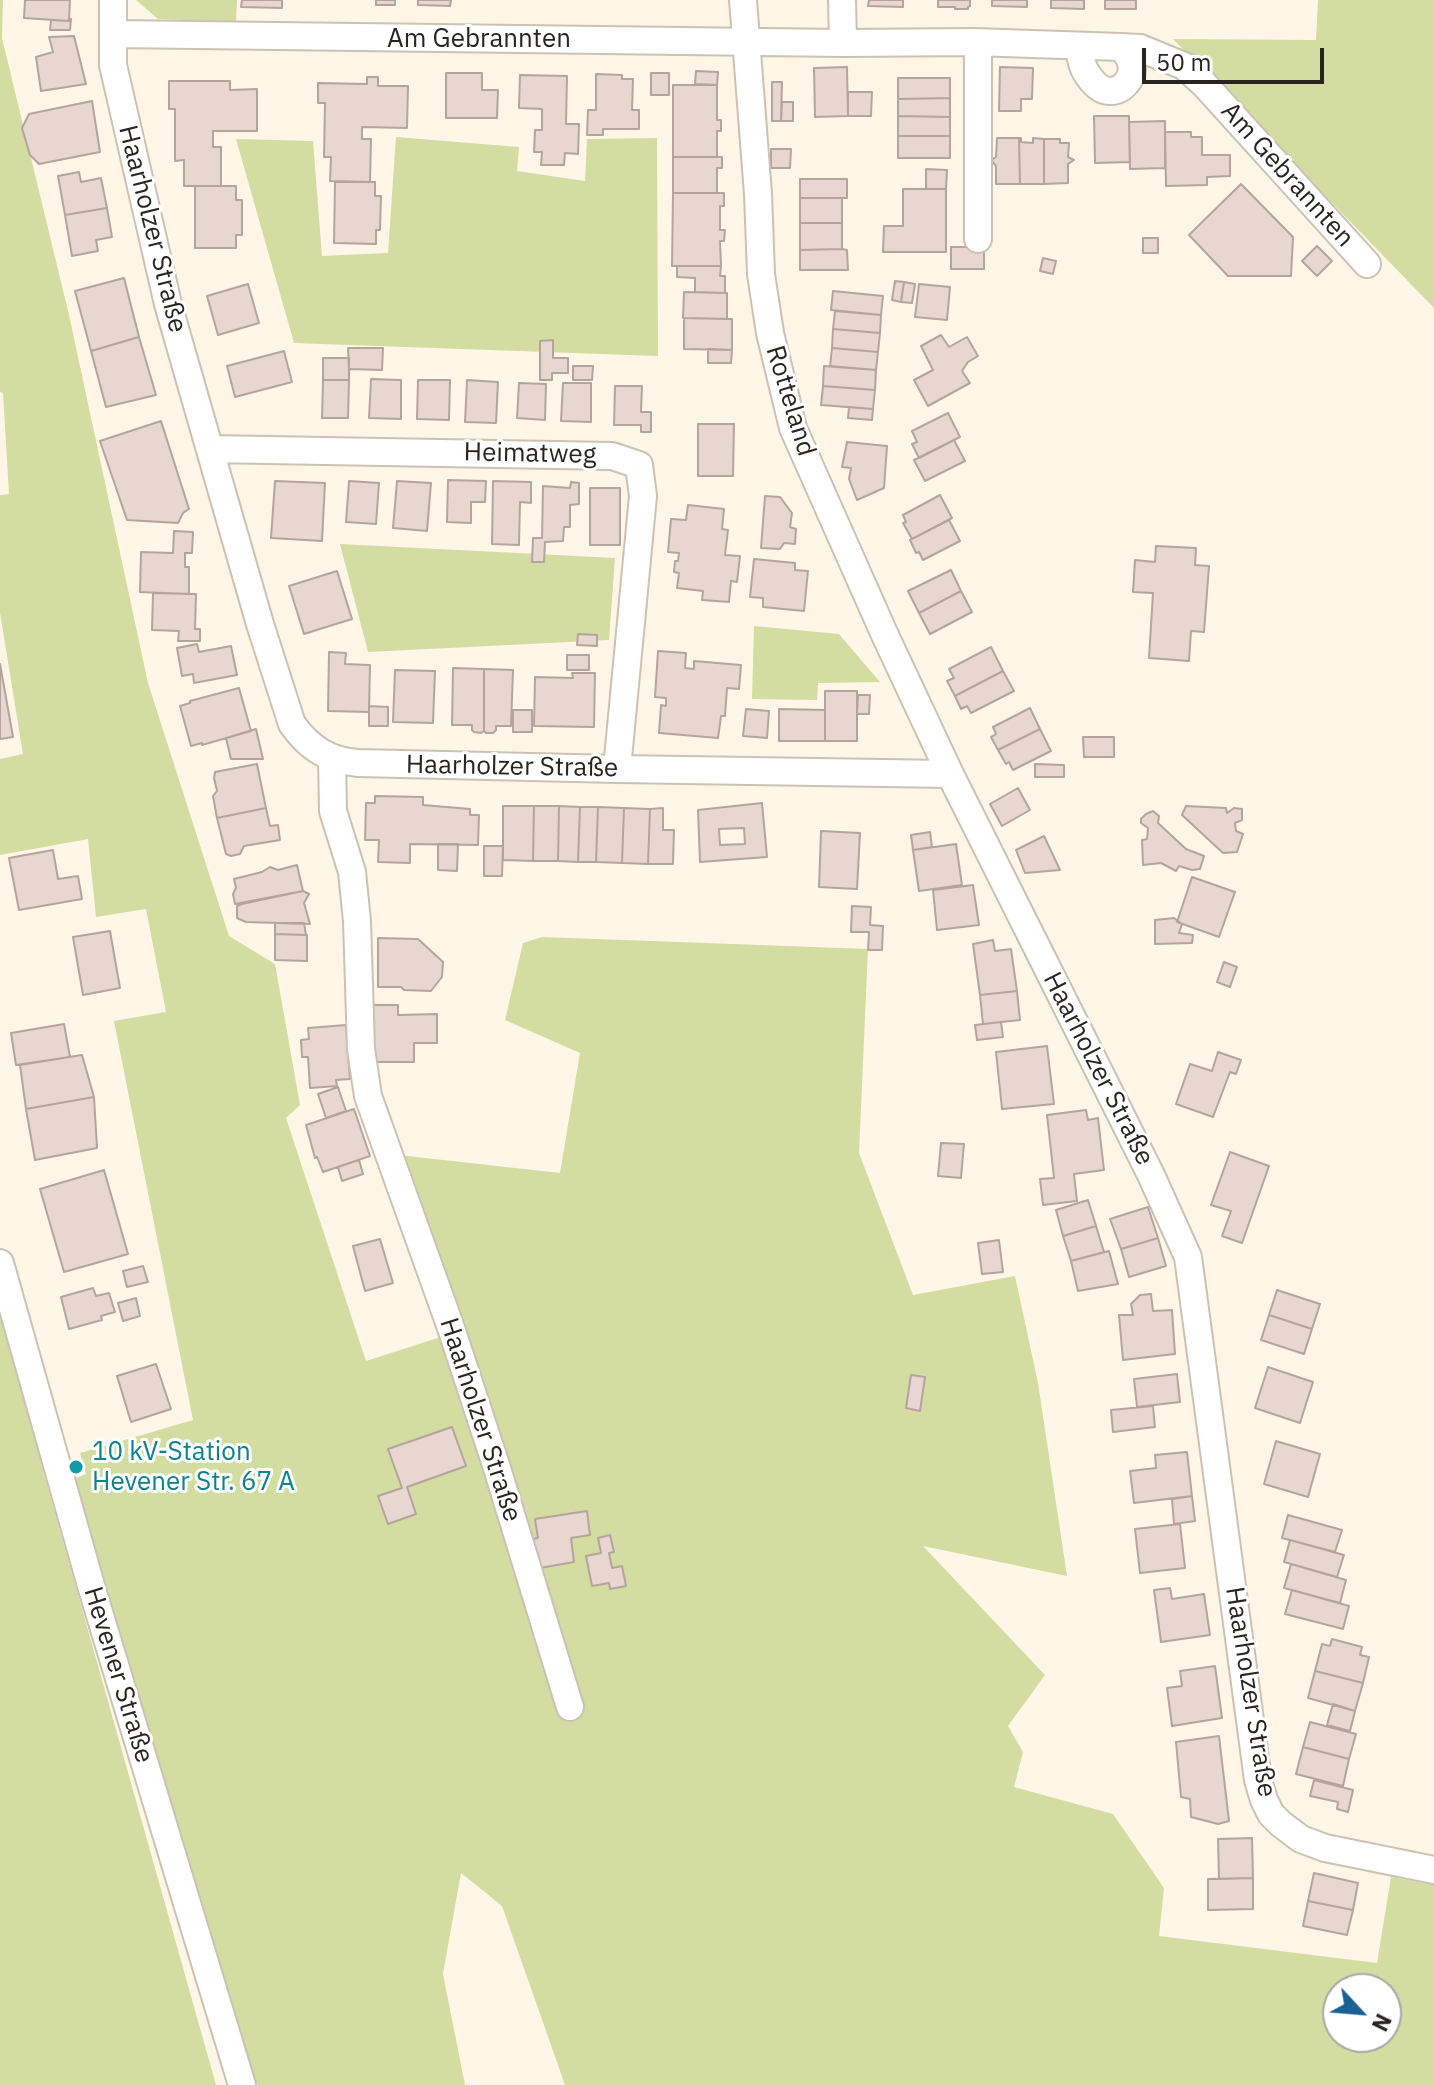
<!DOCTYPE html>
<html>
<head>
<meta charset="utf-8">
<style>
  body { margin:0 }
  #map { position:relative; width:1434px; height:2085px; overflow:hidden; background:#fff6e8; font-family:"IBM Plex Sans",sans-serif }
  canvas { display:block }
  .north { position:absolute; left:1322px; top:1973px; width:80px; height:80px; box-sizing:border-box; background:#fff; border:2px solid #a9a8a6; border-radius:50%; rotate:116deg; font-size:22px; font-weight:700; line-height:32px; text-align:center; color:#282520 }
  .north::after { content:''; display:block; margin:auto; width:28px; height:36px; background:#196195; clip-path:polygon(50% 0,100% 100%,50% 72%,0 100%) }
  .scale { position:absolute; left:1142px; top:48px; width:182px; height:36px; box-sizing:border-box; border:4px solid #282520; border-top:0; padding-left:10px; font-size:24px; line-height:28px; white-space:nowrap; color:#282520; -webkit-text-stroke:6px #fff; paint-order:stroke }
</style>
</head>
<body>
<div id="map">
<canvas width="1434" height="2085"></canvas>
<div class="north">N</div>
<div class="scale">50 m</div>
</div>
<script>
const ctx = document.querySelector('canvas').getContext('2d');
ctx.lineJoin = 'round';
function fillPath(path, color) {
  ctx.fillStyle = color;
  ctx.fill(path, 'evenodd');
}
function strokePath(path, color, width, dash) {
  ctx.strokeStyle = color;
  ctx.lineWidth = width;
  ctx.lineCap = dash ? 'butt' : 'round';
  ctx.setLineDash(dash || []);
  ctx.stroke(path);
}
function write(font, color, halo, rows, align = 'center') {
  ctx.font = font + ' "IBM Plex Sans",sans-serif';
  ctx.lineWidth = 6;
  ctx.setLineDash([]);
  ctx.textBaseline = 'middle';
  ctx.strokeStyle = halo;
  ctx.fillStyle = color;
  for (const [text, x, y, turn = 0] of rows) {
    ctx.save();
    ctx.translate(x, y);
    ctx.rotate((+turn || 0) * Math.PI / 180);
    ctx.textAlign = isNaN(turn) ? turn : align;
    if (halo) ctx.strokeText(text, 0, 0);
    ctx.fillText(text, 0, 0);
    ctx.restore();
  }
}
fillPath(new Path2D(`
  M0 0H3L2 38 69 315 148 683 229 936 275 964 300 1105 286 1118 366 1361 447 1335 398 1155 560 1173 580 1053 505 1020 523 943 542 937 868 949 859 1153 913 1295 1015 1276 1038 1383 1067 1576 923 1546 1045 1675 1008 1726 1023 1752 1014 1787 1113 1814 1164 1888 1159 1936 1377 1963 1391 1877 1434 1885V2085H565L502 1906 461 1873 443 1974 465 2085H253L71 1480 86 1474 80 1453 193 1420 114 1021 166 1012 146 909 96 917 88 839 0 855V759L23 754 0 613V495L9 494 3 393 0 392ZM1338 1989H1386V2037H1338Z
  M136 0H237L236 22 158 19Z
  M1318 0H1434V308L1173 39 1316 40Z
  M396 137 519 147 517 171 585 181 587 139 657 138 658 356 294 343 236 139 313 141 322 256 388 253Z
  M340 544 615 558 609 640 368 652Z
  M754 626 839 634 880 682 818 683 817 700 752 699Z
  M0 1278 41 1463 216 2085H0Z`), '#d3dca1');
const building = new Path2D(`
  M25 0H70L69 21 24 18Z
  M242 0H282V8L241 7Z
  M376 0H395V5H376Z
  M418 0H451L450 6 418 5Z
  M869 0H903V7L868 6Z
  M938 0H970V6L968 7V9H955V7H938Z
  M992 0H1027V7L992 6Z
  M1051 0H1084V9L1051 8Z
  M1105 0H1136V9H1105Z
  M69 19H71L70 30H50L51 20 69 21Z
  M74 36 86 84 41 91 36 57 53 52 49 37Z
  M847 67 848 116 815 117 814 68Z
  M1000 67 1033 68 1032 99H1021V111H999Z
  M696 71 718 72 717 85 695 84Z
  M446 73H482V90H498L497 118H446Z
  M651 73H669V95H651Z
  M596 74 622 75V79H633L632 110H639V129H603V135H587L588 110H596Z
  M520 75 567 76 566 124H579L578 154 565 153 564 165H541L542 152H534L535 130H542V109L519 108Z
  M367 77H378V86H408L407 128 362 127V139H371L370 182 330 181 331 157H324L325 103H318V83L367 84Z
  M898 78H950V98L898 99Z
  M169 81H230V90L257 89V131H213V147H221V186H184V160L175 161V109H169Z
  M772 82H782L781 121H772Z
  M673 85H717V120H721V131H717V157H673Z
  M848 92H872L871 116H848Z
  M950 98V117L898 116V99Z
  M92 101 100 152 39 164 30 155 22 128 29 114Z
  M782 102H793V121H781Z
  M898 116 950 117V136H898Z
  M1094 116H1129L1130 162 1095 163Z
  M1165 121V168L1130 169 1129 122Z
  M1165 132H1191V137H1202V155H1230V176L1207 177V185L1166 186Z
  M898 136H950V158H898Z
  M997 138H1019L1020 184H996V166L991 160 996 157Z
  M1019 138H1021V142L1033 143V138L1044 139V184H1020Z
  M1044 139H1060V143H1069L1068 157 1074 160 1068 164V183L1044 184Z
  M771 149H791L790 168H771Z
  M673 157H722V168H717V193H673Z
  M926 169 947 170 946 189H926Z
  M79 172 81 182 101 178 107 208 65 215 58 176Z
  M800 179H847V198H800Z
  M335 182H375V196H381L380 230H376V244L334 243Z
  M1241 184 1293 237 1291 276H1228L1189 235Z
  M195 186H236V200H242V235H236V248H195Z
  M903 189H946V252H883L884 226H903Z
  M673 193H724V206H720V230H725L724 241H720L721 266H672Z
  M800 198H842V223H800Z
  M107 208 112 237 96 240 98 251 72 256 65 215Z
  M800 223H842V249L800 250Z
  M1143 238H1158V253H1143Z
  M1317 246 1332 261 1317 276 1302 261Z
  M951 247H984V269H951Z
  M842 249 847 250 848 270H800V250Z
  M1043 258 1056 261 1053 274 1040 271Z
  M677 266H721L720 276H725V293L695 292V278L677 277Z
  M124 278 139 337 91 351 75 291Z
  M895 281 904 282 901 302 892 300Z
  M904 282 915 284 912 303 901 302Z
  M248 284 259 323 218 335 207 296Z
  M919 284 950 287 947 320 915 317Z
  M833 291 883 296 881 315 831 310Z
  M684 292 727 293V319L683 318Z
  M835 311 881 315 880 333 833 329Z
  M684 318 732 319V350L684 349Z
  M833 329 880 333 878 352 832 348Z
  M941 335 949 347 967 337 978 356 968 362 962 371 970 383 928 406 914 380 933 370 921 346Z
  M139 337 156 395 106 407 91 351Z
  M553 340V358H568V373H552V380H540V341Z
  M348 348H383L382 370 349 369Z
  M832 348 878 352 876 370 830 366Z
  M708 349 732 350 731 363H708Z
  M284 351 292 382 235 397 227 366Z
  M323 358H349V380H323Z
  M573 366H593L592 380H573Z
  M824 366 876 370 875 390 823 386Z
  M371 379 401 380V419L369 418Z
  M323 380H349L348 418H322Z
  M418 380H450L449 420 417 419Z
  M467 380 498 382 496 423 465 422Z
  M519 383 546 384 545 420 517 418Z
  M563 383H591V422L561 421Z
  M615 386H642L641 412H651V432H641V425H614Z
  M823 386 875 390 873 409 821 405Z
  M849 407 873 409 872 420 848 418Z
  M948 413 960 437 919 458 912 444 917 442 912 431Z
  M161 421 189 509 183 513 178 523 127 520 100 441Z
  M698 424H734L733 476H698Z
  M954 440 965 461 925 481 914 460Z
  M847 442 887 446 884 488 857 500 849 479 851 468 842 467Z
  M448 480 486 481 485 502H471V523L447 522Z
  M275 481 325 483 322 541 271 538Z
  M349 481 379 483 376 524 346 522Z
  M397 481 431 483 427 531 393 528Z
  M493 481 531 482V503L520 502 519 545 492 544Z
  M571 482 579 483V504L570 505V527H564L563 541 545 542 544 562H532L533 538H542L543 486 570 488Z
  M590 488H620V545H590Z
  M940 495 952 518 912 539 903 523 906 522 903 515Z
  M765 496 780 497 792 513 790 527 796 529 795 544 784 543 780 549 761 548Z
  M688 505 724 509 722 529 728 530 725 555 740 556 737 582 731 581 729 602 702 600 703 591 677 588 679 573 674 572 675 561H678L679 553 668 552 671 519 686 520Z
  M949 520 960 541 923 560 919 552 916 553 910 540Z
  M174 531 193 532 192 553H185V567H189V594L140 592 141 552 173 553Z
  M1156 546 1196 548 1195 565 1209 566 1204 632 1191 631 1189 661 1149 658 1153 593 1133 592 1135 560 1155 562Z
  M754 559 795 563V570L808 571 804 611 763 607V598L750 597Z
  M951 570 961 591 919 613 908 591Z
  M337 571 352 619 304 634 289 586Z
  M961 591 972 612 930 634 919 613Z
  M153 593 196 594 195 629H200V641H178L179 631 152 630Z
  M578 634 597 635V646L577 645Z
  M197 644 199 652 231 646 237 675 194 683 193 674 182 676 177 648Z
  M991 647 1003 671 955 696 947 681 954 678 949 669Z
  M658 651 686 653 685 668 694 669V661L741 665 739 689 727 688 725 716H721L718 738 659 733 661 705 666 706V698L655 697Z
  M329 652 346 653 345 664 370 665 369 712 328 711Z
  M567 655H589V670H567Z
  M0 664 13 737 0 739Z
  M453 668 484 669V731L481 733 474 732 472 730V725H452Z
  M484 669 513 670 511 726H496V730L493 733H486L484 731Z
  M395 670 435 671 433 723 393 722Z
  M1003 671 1014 691 971 713 967 706 961 709 955 696Z
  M572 673H595L594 727 534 726 535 677 573 678Z
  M239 688 251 731 202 745V743L191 746 180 706 190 703V701Z
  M825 691H857V741H825Z
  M858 695H870L869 714H857Z
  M369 706 388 707V726H369Z
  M1030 708 1040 729 998 750 991 737 996 734 993 727Z
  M746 709 769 711 767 738 743 736Z
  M779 709 825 710V741H779Z
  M513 710H532V732H513Z
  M256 729 263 759H231L226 738Z
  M1040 729 1051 751 1013 770 1009 762 1006 764 998 750Z
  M1083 737H1114V757H1084Z
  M257 764 266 808 217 818 213 796 217 791 214 778 215 772Z
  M1035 764 1064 765V777H1035Z
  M1018 788 1030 810 1002 826 990 804Z
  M375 796 423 797V805L470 809V815H479L478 845 410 844V863L378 862 379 840H365L366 803H375Z
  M762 803 767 857 700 862 698 810ZM744 828 745 844 720 845 719 829Z
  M503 806H534L533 861 503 860Z
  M534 806H559L558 861H533Z
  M559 806 580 807 578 862 558 861Z
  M1186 806 1226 808 1227 813 1234 808 1242 809V820L1235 823 1236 831 1243 834 1237 852 1223 853 1182 815Z
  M580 807H598L596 862H578Z
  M598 807 624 808 622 863 596 862Z
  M266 808 270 826 278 825 280 840 244 846 240 854 231 856 226 854 217 818Z
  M624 808 650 809 648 864 622 863Z
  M663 808V830H674L673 864H648L650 809Z
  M1153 811 1159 816 1158 823 1186 849 1204 856 1200 869 1192 870 1179 866 1176 871 1161 863 1143 865 1142 840 1147 839 1148 828 1141 823V819L1146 814Z
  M821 831 860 833 857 889 819 887Z
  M930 832 932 847 913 850 911 835Z
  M1044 836 1060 870 1025 873 1016 850Z
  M438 844H458L457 871 438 870Z
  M956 844 962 885 919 891 913 850Z
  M484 846H503L502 876H484Z
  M53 850 58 879 78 876 82 899 19 910 9 858Z
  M297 865 303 891 235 904 233 894 236 888 234 879 262 872 270 867 278 870Z
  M1192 877 1235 892 1219 937 1177 922Z
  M973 885 979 925 937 930 933 890Z
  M303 891 309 894 304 903 310 924 246 922 237 918V906L242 904Z
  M852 906 871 907 870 925 883 926 882 950H868L869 932H851Z
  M1174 918 1182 924 1179 933 1193 935 1192 943 1155 944V920Z
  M275 923H304L306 935 275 934Z
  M110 931 120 988 83 995 73 937Z
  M275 934 307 935V961L275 960Z
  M378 938 418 939 443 962 442 977 431 991 404 990 401 987H378Z
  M993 940 995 951 1011 949 1017 991 980 995 973 944Z
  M1224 962 1237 967 1230 987 1217 982Z
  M1017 991 1020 1020 983 1024 980 995Z
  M371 1005H398V1015L437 1014V1043H414V1062H371Z
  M1001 1022 1003 1037 977 1040 975 1025Z
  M64 1024 70 1057 16 1065 11 1033Z
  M346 1025 350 1079 336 1080 337 1086 310 1088 308 1057H302L301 1040 309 1039 308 1028Z
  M1047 1046 1054 1104 1002 1109 996 1052Z
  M1218 1052 1241 1060 1236 1074 1230 1072 1213 1117 1176 1104 1190 1064 1212 1071Z
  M82 1055 94 1097 26 1109 20 1065Z
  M338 1087 346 1111 326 1118 318 1094Z
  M94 1097 97 1148 35 1160 26 1109Z
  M354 1109 370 1156 323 1172 317 1157 315 1158 306 1125Z
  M1086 1110 1088 1120 1098 1118 1104 1170 1074 1174 1077 1201 1043 1205 1040 1179 1054 1178 1047 1115Z
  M941 1143 964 1144 961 1178 938 1176Z
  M1230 1152 1269 1166 1242 1243 1222 1236 1231 1211 1211 1205Z
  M359 1160 363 1174 342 1181 338 1167Z
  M104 1170 128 1254 64 1272 40 1189Z
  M1088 1200 1096 1226 1063 1236 1056 1210Z
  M1148 1207 1158 1238 1121 1249 1110 1219Z
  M1096 1226 1104 1252 1071 1261 1063 1236Z
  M1158 1238 1166 1266 1129 1277 1121 1249Z
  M380 1239 393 1283 365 1291 353 1246Z
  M999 1240 1003 1272 982 1274 978 1243Z
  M1109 1251 1118 1284 1078 1291 1071 1261Z
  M143 1266 148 1282 127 1287 123 1271Z
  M93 1288 96 1296 109 1293 115 1312 101 1316 102 1320 69 1329 61 1297Z
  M1277 1290 1320 1304 1312 1329 1269 1315Z
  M1151 1294 1153 1311 1172 1310 1175 1354 1123 1360 1119 1315H1133L1131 1304 1140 1295Z
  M136 1298 140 1316 123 1321 118 1303Z
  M1269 1315 1312 1329 1304 1354 1261 1340Z
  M156 1364 171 1409 131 1422 117 1376Z
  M1268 1367 1313 1382 1300 1423 1255 1408Z
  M1177 1374 1180 1402 1137 1407 1134 1379Z
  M911 1375 925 1377 920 1411 906 1408Z
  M1153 1406 1155 1427 1113 1432 1111 1410Z
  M452 1427 466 1466 407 1487 416 1514 388 1524 378 1496 402 1488 388 1449Z
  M1276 1441 1320 1454 1308 1497 1264 1484Z
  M1187 1452 1192 1496 1134 1503 1130 1471 1156 1468 1155 1455Z
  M1192 1496 1195 1521 1174 1524 1172 1499Z
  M587 1511 590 1535 571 1538 574 1562 540 1568 538 1553 534 1554 532 1539 538 1538 535 1519Z
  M1288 1515 1342 1530 1335 1552 1282 1538Z
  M1180 1524 1185 1568 1140 1573 1135 1529Z
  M610 1535 614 1552 609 1553 612 1568 622 1566 626 1586 610 1589 609 1583 592 1586 586 1556 601 1553 598 1538Z
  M1290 1540 1344 1555 1337 1577 1284 1562Z
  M1291 1564 1346 1580 1340 1603 1284 1588Z
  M1170 1588 1172 1599 1204 1594 1210 1635 1161 1642 1154 1590Z
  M1292 1590 1349 1606 1343 1629 1285 1614Z
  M1332 1639 1362 1647 1360 1655 1369 1657 1363 1683 1315 1671 1322 1644 1330 1646Z
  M1215 1666 1222 1718 1172 1726 1167 1688 1182 1686 1180 1671Z
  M1315 1671 1363 1683 1355 1711 1308 1698Z
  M1333 1704 1355 1711 1350 1731 1327 1725Z
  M1310 1722 1356 1734 1349 1759 1303 1747Z
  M1219 1736 1229 1821 1218 1824 1191 1817 1190 1799 1181 1797 1176 1742Z
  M1303 1747 1349 1759 1343 1786 1296 1774Z
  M1314 1780 1353 1790 1348 1812 1337 1809 1338 1802 1310 1796Z
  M1252 1838 1253 1878 1219 1879 1218 1839Z
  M1314 1873 1358 1883 1353 1910 1308 1901Z
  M1253 1878V1909L1208 1910V1879Z
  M1308 1901 1353 1910 1347 1935 1303 1926Z`);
fillPath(building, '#e8d6d0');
strokePath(building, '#b5a49e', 2);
const minor = new Path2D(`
  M113 0V65L168 304 260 624 292 724C309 748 329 761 358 763L617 769 950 774 1151 1175 1188 1257 1258 1780 1264 1800 1271 1814 1281 1824 1301 1839 1325 1848 1434 1870
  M743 0 758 194 761 274 770 333 793 428 884 633 950 774
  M842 0 843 43
  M114 34 843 43 974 42 1121 47 1140 48 1184 66 1204 84 1367 264
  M1082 46C1081 50 1080 54 1081 59 1083 71 1096 91 1110 91 1124 91 1135 76 1131 63 1130 57 1125 52 1121 47
  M978 239V43
  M210 449 612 456 639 465 643 496 617 769
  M332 758 333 811 352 872 357 921 361 1049 368 1096 451 1328 496 1465 570 1707
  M0 1263 92 1589 242 2085`);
strokePath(minor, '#cbc2b4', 30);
strokePath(minor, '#fff', 26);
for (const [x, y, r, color] of [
  [76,1467,8,"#0f9aa8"]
]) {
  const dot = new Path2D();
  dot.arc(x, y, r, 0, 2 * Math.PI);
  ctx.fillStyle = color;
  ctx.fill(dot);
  strokePath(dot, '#fff', 3);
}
write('26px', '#282520', '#fff', [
  ["Am Gebrannten",479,39],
  ["Am Gebrannten",1287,175,48],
  ["Haarholzer Straße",152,229,76],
  ["Rotteland",790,401,73],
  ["Heimatweg",530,454,1],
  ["Haarholzer Straße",512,767,1],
  ["Haarholzer Straße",1098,1069,63],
  ["Haarholzer Straße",480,1420,72],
  ["Hevener Straße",118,1675,73],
  ["Haarholzer Straße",1250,1692,81]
]);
write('26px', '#0d838f', '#fff', [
  ["10 kV-Station",92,1452],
  ["Hevener Str. 67 A",92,1482]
], 'left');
</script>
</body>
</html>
